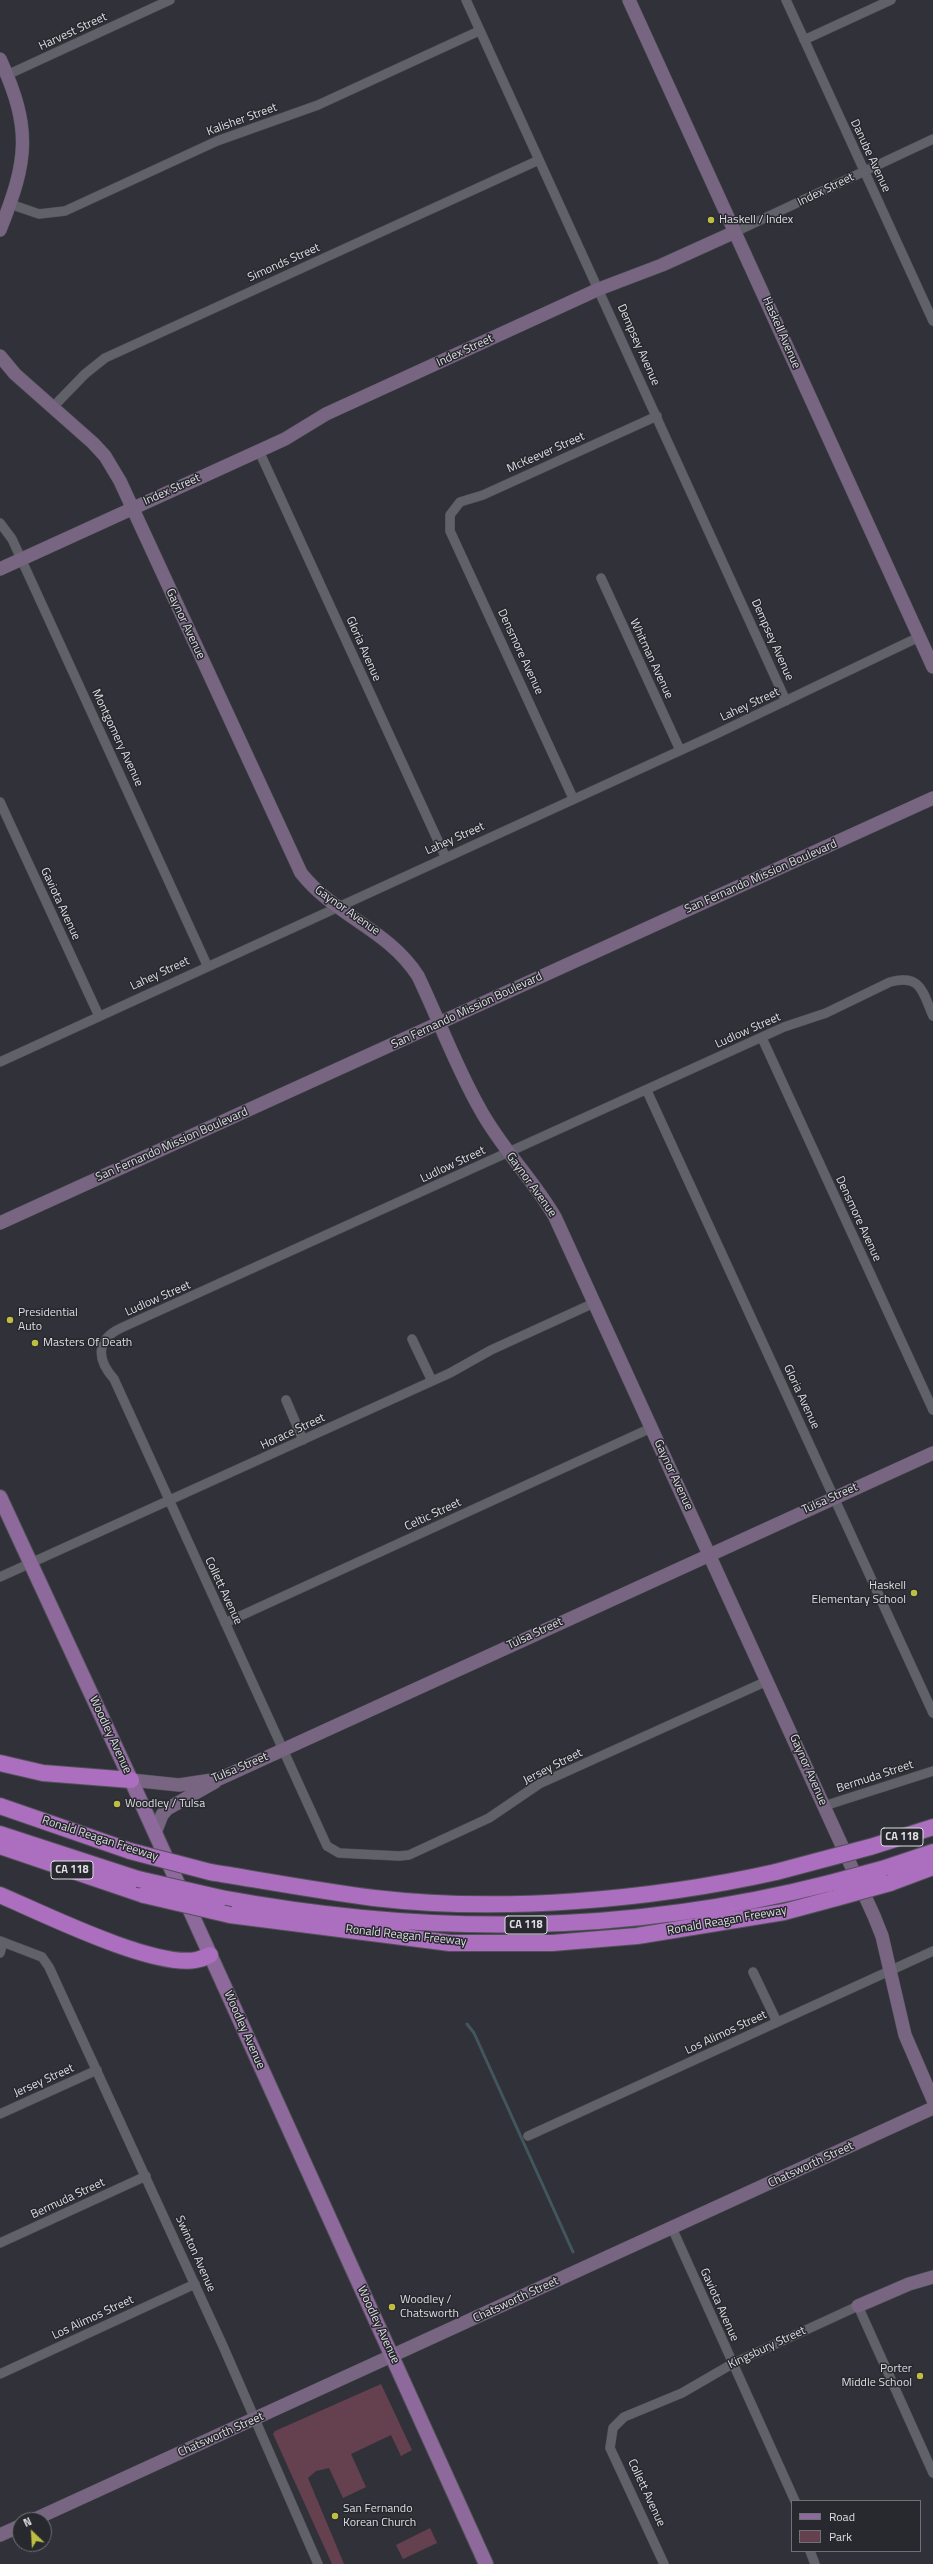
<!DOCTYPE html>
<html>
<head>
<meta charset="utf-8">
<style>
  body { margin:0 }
  #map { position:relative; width:933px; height:2564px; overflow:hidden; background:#313239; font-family:"Titillium Web",sans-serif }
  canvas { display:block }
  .legend { position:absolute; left:791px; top:2500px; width:130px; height:52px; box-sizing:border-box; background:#28282f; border:1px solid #707077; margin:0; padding:5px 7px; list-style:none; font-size:12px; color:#dddde2 }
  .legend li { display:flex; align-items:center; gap:8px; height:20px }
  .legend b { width:20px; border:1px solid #707077 }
  .north { position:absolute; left:12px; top:2512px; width:40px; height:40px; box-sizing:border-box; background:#28282f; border:1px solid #707077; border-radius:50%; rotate:335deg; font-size:11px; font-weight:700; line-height:16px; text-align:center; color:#dddde2 }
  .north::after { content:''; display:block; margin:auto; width:14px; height:18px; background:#bebe42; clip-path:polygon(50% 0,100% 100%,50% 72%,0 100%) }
</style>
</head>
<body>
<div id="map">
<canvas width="933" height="2564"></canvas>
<ul class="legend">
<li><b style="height:5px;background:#8e699c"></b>Road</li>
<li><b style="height:11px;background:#65404f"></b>Park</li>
</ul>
<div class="north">N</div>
</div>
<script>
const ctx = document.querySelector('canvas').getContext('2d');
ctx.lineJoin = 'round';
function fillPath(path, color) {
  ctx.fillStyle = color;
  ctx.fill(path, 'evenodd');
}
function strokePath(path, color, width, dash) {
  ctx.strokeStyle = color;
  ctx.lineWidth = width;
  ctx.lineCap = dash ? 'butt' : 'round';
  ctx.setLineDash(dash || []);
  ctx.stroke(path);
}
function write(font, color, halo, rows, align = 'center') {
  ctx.font = font + ' "Titillium Web",sans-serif';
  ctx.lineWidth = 3;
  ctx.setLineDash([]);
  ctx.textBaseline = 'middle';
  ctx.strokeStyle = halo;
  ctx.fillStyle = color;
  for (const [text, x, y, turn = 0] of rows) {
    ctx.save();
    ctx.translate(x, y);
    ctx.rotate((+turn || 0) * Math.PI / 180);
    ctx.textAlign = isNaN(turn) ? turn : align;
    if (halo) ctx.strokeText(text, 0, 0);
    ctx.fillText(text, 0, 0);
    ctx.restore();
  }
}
fillPath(new Path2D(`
  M381 2384 412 2450 401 2456 391 2435 351 2454 366 2487 343 2498 329 2468 316 2471 308 2478 344 2564H332L273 2434 275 2431Z
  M430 2528 437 2543 403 2559 396 2545Z`), '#65404f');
strokePath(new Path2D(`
  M467 2024 474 2033 573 2252`), '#42575d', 3);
const street = new Path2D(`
  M466 0 786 701
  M786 0 933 321
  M804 40 891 0
  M7 75 170 0
  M10 204 39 214 65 211 217 141 318 105 479 31
  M735 232 933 139
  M53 407 85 374 105 358 539 160
  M259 451 445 856
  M0 523 12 539 207 965
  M601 578 680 750
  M573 798 450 531V515L460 502 483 495 657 416
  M0 802 99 1016
  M762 1038 933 1410
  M0 1062 712 736 919 637
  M647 1091 933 1713
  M412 1339 432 1381
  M286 1400 303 1440
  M0 1577 450 1373 491 1350 594 1303
  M225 1623 651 1428
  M767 1681 539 1784 489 1818 409 1855 399 1856 339 1853 327 1846 114 1379C97 1360 95 1340 121 1328L784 1027 826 1013 890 982C922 973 923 994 933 1016
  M824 1806 933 1771
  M0 1941 42 1957 49 1967 223 2346 318 2564
  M0 1953 3 1942
  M753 1972 777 2022
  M0 2114 97 2070
  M528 2136 933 1951
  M672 2228 795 2501
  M0 2243 146 2176
  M0 2374 195 2284
  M810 2551 815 2564
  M664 2564 610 2448 613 2428 624 2417 682 2393 732 2364 858 2306 933 2473`);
const secondary = new Path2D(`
  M629 0 933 667
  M0 59C32 129 28 160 0 230
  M0 356 15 374 93 443 105 456 120 481 301 873C335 916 388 929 418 976 439 1020 456 1067 480 1109 501 1148 533 1179 555 1217L874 1916 882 1936 905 2035 933 2100
  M0 569 285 439 326 414 599 289 662 265 735 232
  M0 1223 933 798
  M131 1780 179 1785 219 1779 933 1453
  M155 1833 162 1815 167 1809 215 1782
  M858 2306 909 2284 933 2277
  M33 2520 933 2108
  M0 2535 20 2526`);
const primary = new Path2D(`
  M0 1497 131 1780 486 2564`);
const highway = new Path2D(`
  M0 1763 43 1773 131 1780
  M0 1806 130 1851
  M0 1834 138 1879
  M0 1846 144 1895
  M870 1847 933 1827
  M882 1869 933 1852
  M210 1872C265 1881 319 1891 374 1898 502 1913 651 1900 776 1872
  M890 1883 933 1867
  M0 1895C42 1913 153 1968 196 1960 201 1959 206 1957 210 1955
  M221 1898C427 1936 627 1935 830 1883
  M230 1915 450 1943H552L637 1936 784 1912 836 1898`);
strokePath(street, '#505156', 10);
strokePath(secondary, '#505156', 14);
strokePath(primary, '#505156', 16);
strokePath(highway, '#505156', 18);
strokePath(street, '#616169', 9);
strokePath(secondary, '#786582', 13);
strokePath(primary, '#8e699c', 14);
strokePath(highway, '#ac6ebe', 16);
const highwayBridge = new Path2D(`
  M130 1851 210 1872
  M776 1872 870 1847
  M138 1879 221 1898
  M830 1883 882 1869
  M144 1895 230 1915
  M836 1898 890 1883`);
strokePath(highwayBridge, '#505156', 18, []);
strokePath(highwayBridge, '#ac6ebe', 16);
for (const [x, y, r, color] of [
  [711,220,4,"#bebe42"],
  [10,1320,4,"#bebe42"],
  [35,1343,4,"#bebe42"],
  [914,1593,4,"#bebe42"],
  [117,1804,4,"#bebe42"],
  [392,2307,4,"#bebe42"],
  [920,2376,4,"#bebe42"],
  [335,2516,4,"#bebe42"]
]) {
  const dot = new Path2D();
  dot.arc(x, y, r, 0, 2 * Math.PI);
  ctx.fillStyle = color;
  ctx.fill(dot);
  strokePath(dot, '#28282f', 1.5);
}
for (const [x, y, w] of [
  [902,1837,42],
  [72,1870,42],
  [526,1925,42]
]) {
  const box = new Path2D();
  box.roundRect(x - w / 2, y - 9, w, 18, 3);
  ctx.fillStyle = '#28282f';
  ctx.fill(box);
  strokePath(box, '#dddde2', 1);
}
write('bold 11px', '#dddde2', null, [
  ["CA 118",902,1837],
  ["CA 118",72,1870],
  ["CA 118",526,1925]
]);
write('12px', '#dddde2', '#28282f', [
  ["Harvest Street",73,32,-25],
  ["Kalisher Street",242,120,-20],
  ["Danube Avenue",870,156,65],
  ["Index Street",826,190,-26],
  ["Simonds Street",284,263,-24],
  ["Haskell Avenue",781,333,66],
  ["Dempsey Avenue",638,345,66],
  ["Index Street",465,351,-25],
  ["McKeever Street",546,453,-24],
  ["Index Street",172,490,-24],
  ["Gaynor Avenue",185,624,65],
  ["Dempsey Avenue",772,640,66],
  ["Gloria Avenue",363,649,66],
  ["Densmore Avenue",520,652,65],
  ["Whitman Avenue",651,659,65],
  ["Lahey Street",750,705,-25],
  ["Montgomery Avenue",117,738,65],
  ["Lahey Street",455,839,-24],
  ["San Fernando Mission Boulevard",761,877,-24],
  ["Gaviota Avenue",60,904,65],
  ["Gaynor Avenue",347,911,35],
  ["Lahey Street",160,974,-25],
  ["San Fernando Mission Boulevard",467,1011,-25],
  ["Ludlow Street",748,1031,-24],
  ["San Fernando Mission Boulevard",172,1145,-24],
  ["Ludlow Street",453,1165,-25],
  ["Gaynor Avenue",531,1185,54],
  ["Densmore Avenue",858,1219,65],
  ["Ludlow Street",158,1299,-24],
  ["Gloria Avenue",801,1397,65],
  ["Horace Street",293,1432,-25],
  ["Gaynor Avenue",673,1475,65],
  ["Tulsa Street",830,1499,-24],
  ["Celtic Street",433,1515,-25],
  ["Collett Avenue",223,1591,65],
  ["Tulsa Street",535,1634,-25],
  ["Woodley Avenue",110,1735,65],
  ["Jersey Street",553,1767,-27],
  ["Tulsa Street",240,1768,-23],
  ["Gaynor Avenue",808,1770,66],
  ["Bermuda Street",875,1777,-18],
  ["Ronald Reagan Freeway",100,1839,18],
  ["Ronald Reagan Freeway",727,1921,-10],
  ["Ronald Reagan Freeway",406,1936,6],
  ["Woodley Avenue",244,2030,66],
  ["Los Alimos Street",726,2033,-25],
  ["Jersey Street",44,2081,-24],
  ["Chatsworth Street",811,2165,-25],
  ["Bermuda Street",68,2199,-25],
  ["Swinton Avenue",195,2254,66],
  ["Chatsworth Street",516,2300,-25],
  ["Gaviota Avenue",719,2305,66],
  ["Los Alimos Street",93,2318,-25],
  ["Woodley Avenue",378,2325,65],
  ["Kingsbury Street",767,2348,-25],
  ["Chatsworth Street",221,2435,-24],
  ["Collett Avenue",646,2493,65]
]);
write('12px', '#dddde2', '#28282f', [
  ["Haskell / Index",719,220],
  ["Presidential",18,1313],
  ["Auto",18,1327],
  ["Masters Of Death",43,1343],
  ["Haskell",906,1586,"right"],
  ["Elementary School",906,1600,"right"],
  ["Woodley / Tulsa",125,1804],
  ["Woodley /",400,2300],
  ["Chatsworth",400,2314],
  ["Porter",912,2369,"right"],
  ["Middle School",912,2383,"right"],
  ["San Fernando",343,2509],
  ["Korean Church",343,2523]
], 'left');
</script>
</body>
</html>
